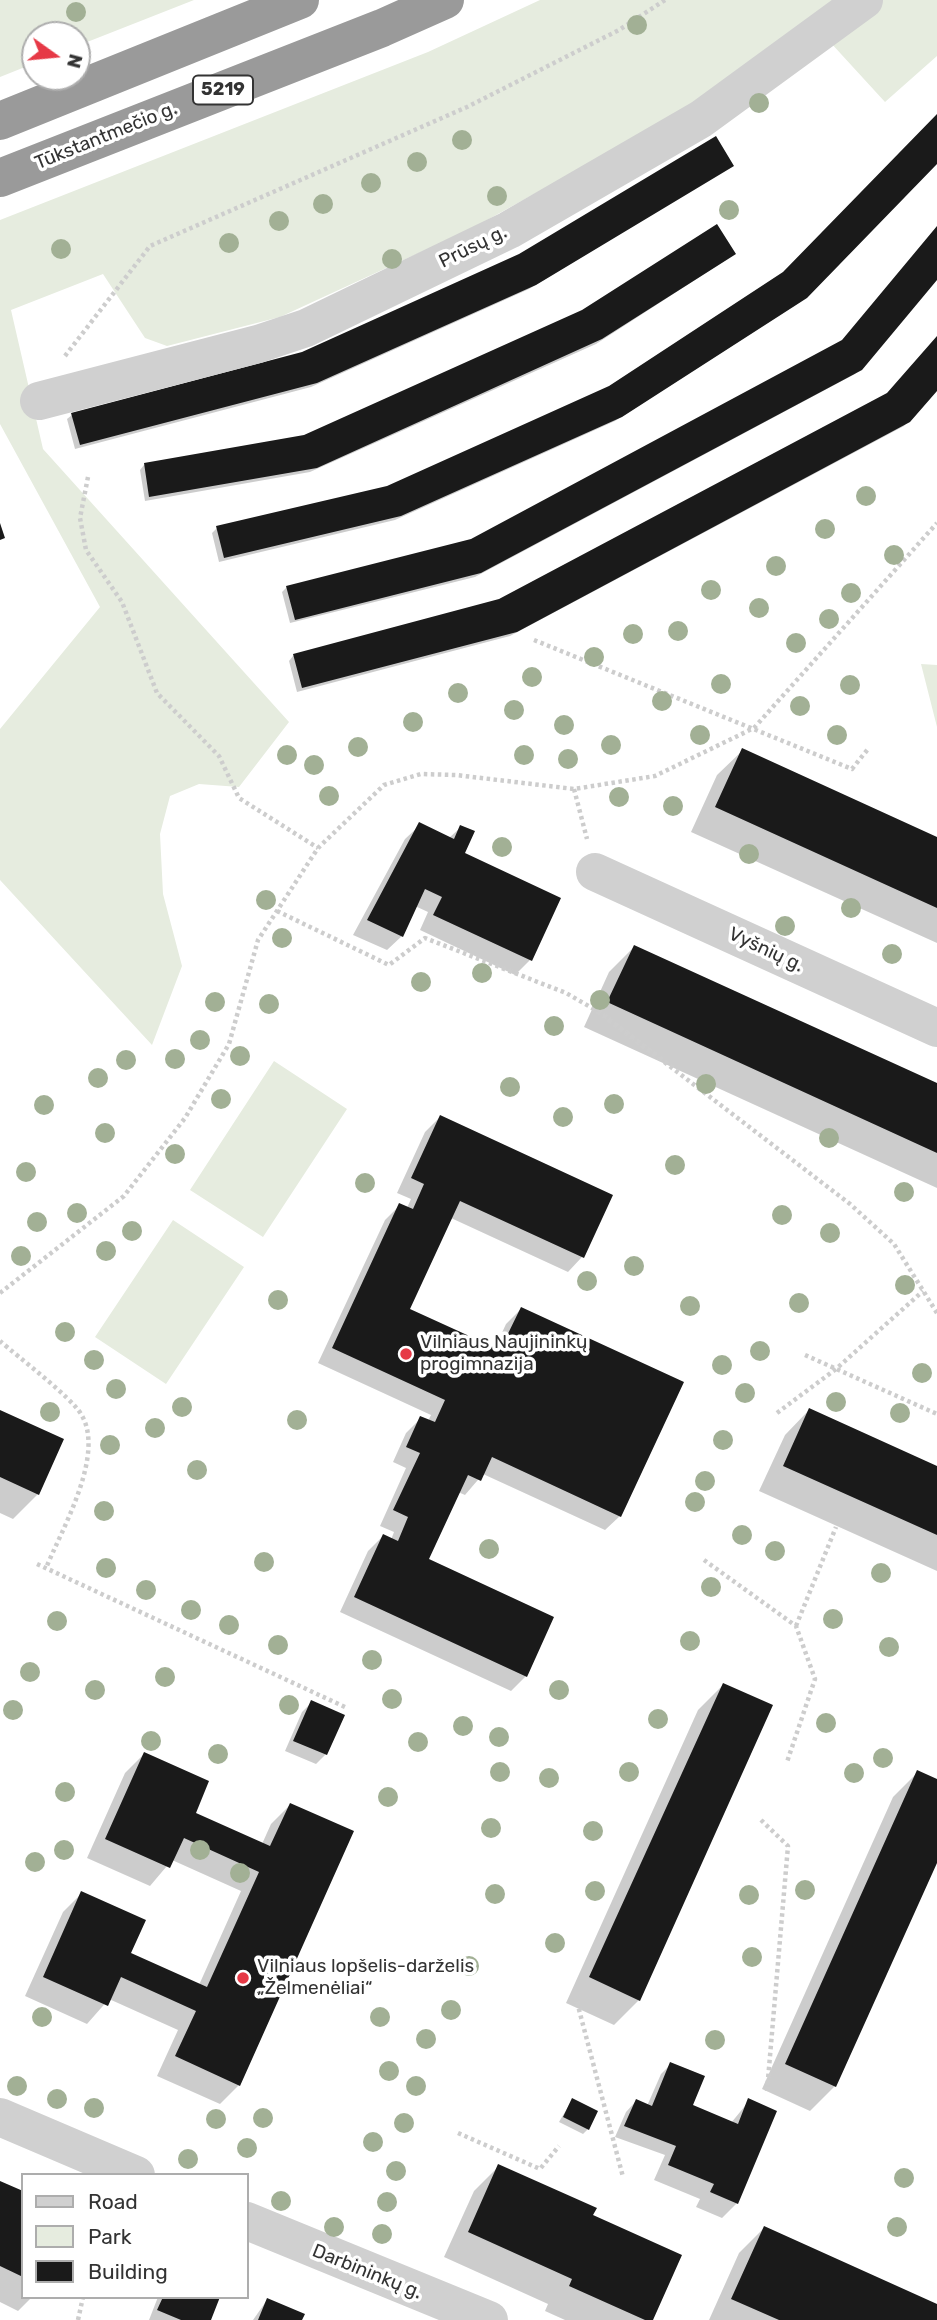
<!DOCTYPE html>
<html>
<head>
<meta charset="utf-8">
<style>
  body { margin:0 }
  #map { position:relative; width:937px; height:2320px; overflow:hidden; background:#fff; font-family:Rubik,sans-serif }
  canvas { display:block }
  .legend { position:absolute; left:21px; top:2173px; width:228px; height:126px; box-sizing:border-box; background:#fff; border:2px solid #adadad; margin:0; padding:9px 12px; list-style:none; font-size:21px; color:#333 }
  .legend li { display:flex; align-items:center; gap:14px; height:35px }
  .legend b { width:35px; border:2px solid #adadad }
  .north { position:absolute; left:21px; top:21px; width:70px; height:70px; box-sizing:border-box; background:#fff; border:2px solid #adadad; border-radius:50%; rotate:105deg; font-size:19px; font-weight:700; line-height:28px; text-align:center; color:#333 }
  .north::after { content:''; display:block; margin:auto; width:24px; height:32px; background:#e63946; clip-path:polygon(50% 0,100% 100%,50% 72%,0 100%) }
</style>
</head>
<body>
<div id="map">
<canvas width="937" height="2320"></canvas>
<ul class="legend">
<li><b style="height:9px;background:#d0d0d0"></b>Road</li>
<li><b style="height:19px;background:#e6ecdf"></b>Park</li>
<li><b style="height:19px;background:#1a1a1a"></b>Building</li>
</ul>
<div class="north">N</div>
</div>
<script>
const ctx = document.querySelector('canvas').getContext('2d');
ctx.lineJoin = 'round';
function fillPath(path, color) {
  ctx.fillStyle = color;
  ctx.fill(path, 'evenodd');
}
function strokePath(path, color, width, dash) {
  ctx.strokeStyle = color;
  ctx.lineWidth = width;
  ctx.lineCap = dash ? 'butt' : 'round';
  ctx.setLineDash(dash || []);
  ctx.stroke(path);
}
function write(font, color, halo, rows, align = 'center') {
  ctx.font = font + ' Rubik,sans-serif';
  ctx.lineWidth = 7;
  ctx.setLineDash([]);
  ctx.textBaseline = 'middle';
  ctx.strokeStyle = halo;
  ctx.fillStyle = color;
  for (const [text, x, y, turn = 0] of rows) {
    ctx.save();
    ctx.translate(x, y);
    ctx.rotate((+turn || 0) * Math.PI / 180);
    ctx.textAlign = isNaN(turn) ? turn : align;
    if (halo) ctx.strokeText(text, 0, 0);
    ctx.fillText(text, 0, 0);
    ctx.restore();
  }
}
fillPath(new Path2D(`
  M0 0H194L77 46V35H35V63L0 77Z
  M540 0H937V56L885 102 830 42 712 95 471 229 280 317 167 346 145 338 103 274 11 310 43 449 289 722 239 787 199 784 170 796 160 834 163 894 182 966 152 1045 0 880V729L100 607 0 424V220L428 52Z
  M921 664 937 665V727Z
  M274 1061 347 1109 263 1237 190 1190Z
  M173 1220 244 1267 166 1384 95 1337Z`), '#e6ecdf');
fillPath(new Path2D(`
  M937 116V162L800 302 615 421 395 520 219 562 212 533 217 528 387 487 610 388 784 274Z
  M732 166 529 289 311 387 75 449 67 419 72 415 303 354Z
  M937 227V277L855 374 475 577 290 623 282 592 287 587 472 541 841 343Z
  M729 258 596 344 310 472 145 501 140 470 144 465 304 437Z
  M937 338V389L904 426 510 636 297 692 289 661 293 656 500 601 887 396Z
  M742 751 937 839V943L691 832 717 775Z
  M420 825 449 838 461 827 462 854 530 960 515 975 420 930 428 912 415 906 402 936 387 950 353 935 405 839Z
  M634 947 937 1085V1188L584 1027 609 972Z
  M440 1117 582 1257 568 1272 451 1218 408 1309 494 1350 506 1324 521 1309 620 1516 605 1530 483 1474 465 1495 458 1492 426 1560 526 1676 511 1691 340 1612 368 1551 383 1536 391 1540 394 1532 380 1526 406 1468 393 1462 406 1433 421 1418 428 1421 431 1415 318 1363 385 1220 400 1205 407 1208 411 1199 397 1193 425 1132Z
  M809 1410 937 1468V1571L759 1491 785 1435Z
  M0 1412 38 1494 13 1519 0 1513Z
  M723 1685 639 2000 614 2025 566 2003 698 1710Z
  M312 1702 326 1754 316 1764 285 1751 302 1712Z
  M144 1754 194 1814 262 1844 271 1824 290 1805 239 2085 220 2104 157 2076 178 2030 109 1999 87 2024 25 1996 63 1912 82 1893 129 1953 199 1985 241 1891 172 1860 150 1886 87 1858 125 1773Z
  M918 1772 937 1781V1859L835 2086 810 2111 762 2089 893 1797Z
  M671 2064 687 2113 731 2123 749 2101 737 2203 722 2218 696 2207 700 2199 654 2180 665 2155 615 2137 626 2112 636 2101 647 2106 661 2074Z
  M572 2100 588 2129 583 2134 559 2122Z
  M499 2166 591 2216 651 2320H565L545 2311 548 2304 444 2257 474 2191Z
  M0 2183 23 2193V2297H32L18 2311 0 2302Z
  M764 2228 937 2305V2320H709L739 2253Z
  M158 2297H219L209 2320H149Z
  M267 2300 300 2320H253Z`), '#0003');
fillPath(new Path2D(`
  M937 114V164L807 298 622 417 401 516 224 558 216 526 387 486 609 386 783 272Z
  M716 136 734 166 536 285 317 383 80 445 71 413 302 352 519 254Z
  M717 224 736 254 602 339 317 468 149 497 144 463 304 435 582 310Z
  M937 226V280L862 370 481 573 295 620 286 586 471 539 842 340Z
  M937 336V391L910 422 517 632 302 688 293 654 499 599 887 393Z
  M0 523 5 538 0 540Z
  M742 748 937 837V908L715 807Z
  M419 822 454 839 460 825 475 831 465 853 561 898 532 961 433 915 442 897 425 889 403 937 367 920Z
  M634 945 937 1083V1153L607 1002Z
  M440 1115 613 1195 584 1258 460 1201 410 1309 500 1350 521 1307 684 1382 621 1517 492 1457 481 1481 468 1475 429 1559 554 1617 527 1677 354 1597 383 1534 398 1541 408 1517 393 1510 420 1453 406 1447 420 1416 435 1422 445 1400 332 1348 399 1203 413 1209 424 1184 411 1178Z
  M809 1408 937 1466V1535L783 1466Z
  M0 1410 64 1439 39 1495 0 1477Z
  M723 1683 773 1705 640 2001 589 1977Z
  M311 1700 345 1715 327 1755 293 1741Z
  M144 1752 209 1781 196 1813 270 1846 290 1803 354 1831 240 2086 175 2056 196 2011 121 1977 108 2006 43 1977 81 1891 146 1920 131 1953 207 1987 259 1872 184 1838 170 1868 105 1839Z
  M917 1770 937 1779V1863L836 2087 785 2064Z
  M670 2062 705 2076 693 2105 738 2124 748 2098 777 2111 738 2204 710 2192 714 2184 668 2165 676 2146 624 2126 636 2099 652 2106Z
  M572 2098 598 2111 589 2130 563 2117Z
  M498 2164 597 2208 593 2215 682 2255 653 2320H645L569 2286 572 2279 468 2232Z
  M0 2181 23 2191V2277L0 2266Z
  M764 2226 937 2304V2320H779L731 2299Z
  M163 2297H220L211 2320H181L157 2310Z
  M267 2298 305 2314 302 2320H258Z`), '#1a1a1a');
strokePath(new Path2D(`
  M65 356 150 246 467 107 619 30 665 0
  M88 477 80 518 86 550 122 602 157 693 219 756 239 798 318 848
  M534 640 852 769 868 749
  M574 789 587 839
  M277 911 389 965 425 938 566 993 599 1012 850 1204 894 1244 937 1313
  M0 1293 124 1196 185 1118 229 1044 258 940 318 848 384 785 421 774 456 775 574 789 655 776 754 728 937 523
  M0 1341C18 1357 70 1396 81 1414 106 1454 62 1529 46 1568
  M805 1355 937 1414
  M777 1413 836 1369 923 1291
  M704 1560 796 1626 815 1679 787 1762
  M37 1564 345 1707
  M796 1626 836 1527
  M761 1820 788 1846 767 2091
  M577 2002 623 2177
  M458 2133 540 2169 559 2146
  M78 2320 83 2297`), '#cdcdcd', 4.5, [3.5, 3.5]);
strokePath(new Path2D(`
  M39 401 258 344 306 328 509 230 701 119 864 0
  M595 872 937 1028
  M0 2117 136 2175
  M247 2221 489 2320`), '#d0d0d0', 38);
strokePath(new Path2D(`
  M0 121 300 0
  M0 178 382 28 445 0`), '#9a9a9a', 38);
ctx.fillStyle = '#a2b095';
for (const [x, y] of [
  [76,12],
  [637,25],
  [759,103],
  [462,140],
  [417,162],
  [371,183],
  [497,196],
  [323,204],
  [729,210],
  [279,221],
  [229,243],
  [61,249],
  [392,259],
  [866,496],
  [825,529],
  [894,555],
  [776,566],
  [711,590],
  [851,593],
  [759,608],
  [829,619],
  [678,631],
  [633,634],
  [796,643],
  [594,657],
  [532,677],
  [721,684],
  [850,685],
  [458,693],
  [662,701],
  [800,706],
  [514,710],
  [413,722],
  [564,725],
  [700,735],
  [837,735],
  [611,745],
  [358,747],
  [287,755],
  [524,755],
  [568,759],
  [314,765],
  [329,796],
  [619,797],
  [673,806],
  [502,847],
  [749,854],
  [266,900],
  [851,908],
  [785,926],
  [282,938],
  [892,954],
  [482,973],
  [421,982],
  [600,1000],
  [215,1002],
  [269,1004],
  [554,1026],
  [200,1040],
  [240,1056],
  [175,1059],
  [126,1060],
  [98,1078],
  [706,1084],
  [510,1087],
  [221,1099],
  [614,1104],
  [44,1105],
  [563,1117],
  [105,1133],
  [829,1138],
  [175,1154],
  [675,1165],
  [26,1172],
  [365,1183],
  [904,1192],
  [77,1213],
  [782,1215],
  [37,1222],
  [132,1231],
  [830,1233],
  [106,1251],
  [21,1256],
  [634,1266],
  [587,1281],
  [905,1285],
  [278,1300],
  [799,1303],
  [690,1306],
  [65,1332],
  [760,1351],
  [94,1360],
  [722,1365],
  [922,1373],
  [116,1389],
  [745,1393],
  [836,1402],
  [182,1407],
  [50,1412],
  [900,1413],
  [297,1420],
  [155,1428],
  [723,1440],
  [110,1445],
  [197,1470],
  [705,1481],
  [695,1502],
  [104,1511],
  [742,1535],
  [489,1549],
  [775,1551],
  [264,1562],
  [106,1568],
  [881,1573],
  [711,1587],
  [146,1590],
  [191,1610],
  [833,1619],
  [57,1621],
  [229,1625],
  [690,1641],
  [278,1645],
  [889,1647],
  [372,1660],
  [30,1672],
  [165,1677],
  [95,1690],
  [559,1690],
  [392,1699],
  [289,1705],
  [13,1710],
  [658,1719],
  [826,1723],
  [463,1726],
  [499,1737],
  [151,1741],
  [418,1742],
  [218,1754],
  [883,1758],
  [500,1772],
  [629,1772],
  [854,1773],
  [549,1778],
  [65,1792],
  [388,1797],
  [491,1828],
  [593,1831],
  [64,1850],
  [200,1850],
  [35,1862],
  [240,1873],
  [805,1890],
  [595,1891],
  [495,1894],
  [749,1895],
  [555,1943],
  [752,1957],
  [469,1966],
  [451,2010],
  [42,2017],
  [380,2017],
  [426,2039],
  [715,2040],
  [389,2071],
  [17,2086],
  [416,2086],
  [57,2099],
  [94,2108],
  [263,2118],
  [216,2119],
  [404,2123],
  [373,2142],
  [247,2148],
  [188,2159],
  [396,2171],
  [904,2178],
  [281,2201],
  [387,2202],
  [334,2227],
  [897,2227],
  [382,2234]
]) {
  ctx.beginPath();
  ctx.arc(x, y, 10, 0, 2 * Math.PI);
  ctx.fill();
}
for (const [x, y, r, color] of [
  [406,1354,7,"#e63946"],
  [243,1978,7,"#e63946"]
]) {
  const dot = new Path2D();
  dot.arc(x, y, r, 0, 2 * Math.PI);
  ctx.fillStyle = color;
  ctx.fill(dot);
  strokePath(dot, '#fff', 2.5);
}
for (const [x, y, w] of [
  [223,90,60]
]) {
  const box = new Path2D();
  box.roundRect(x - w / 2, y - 14.5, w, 29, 5);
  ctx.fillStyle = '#fff';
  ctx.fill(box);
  strokePath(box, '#333', 2);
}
write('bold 18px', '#333', null, [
  ["5219",223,90]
]);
write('19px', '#333', '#fff', [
  ["Tūkstantmečio g.",106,136,-22],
  ["Prūsų g.",473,247,-26],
  ["Vyšnių g.",766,950,25],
  ["Darbininkų g.",367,2272,22]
]);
write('19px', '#333', '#fff', [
  ["Vilniaus Naujininkų",420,1343],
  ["progimnazija",420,1365],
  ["Vilniaus lopšelis-darželis",257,1967],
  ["„Želmenėliai“",257,1989]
], 'left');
</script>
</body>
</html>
